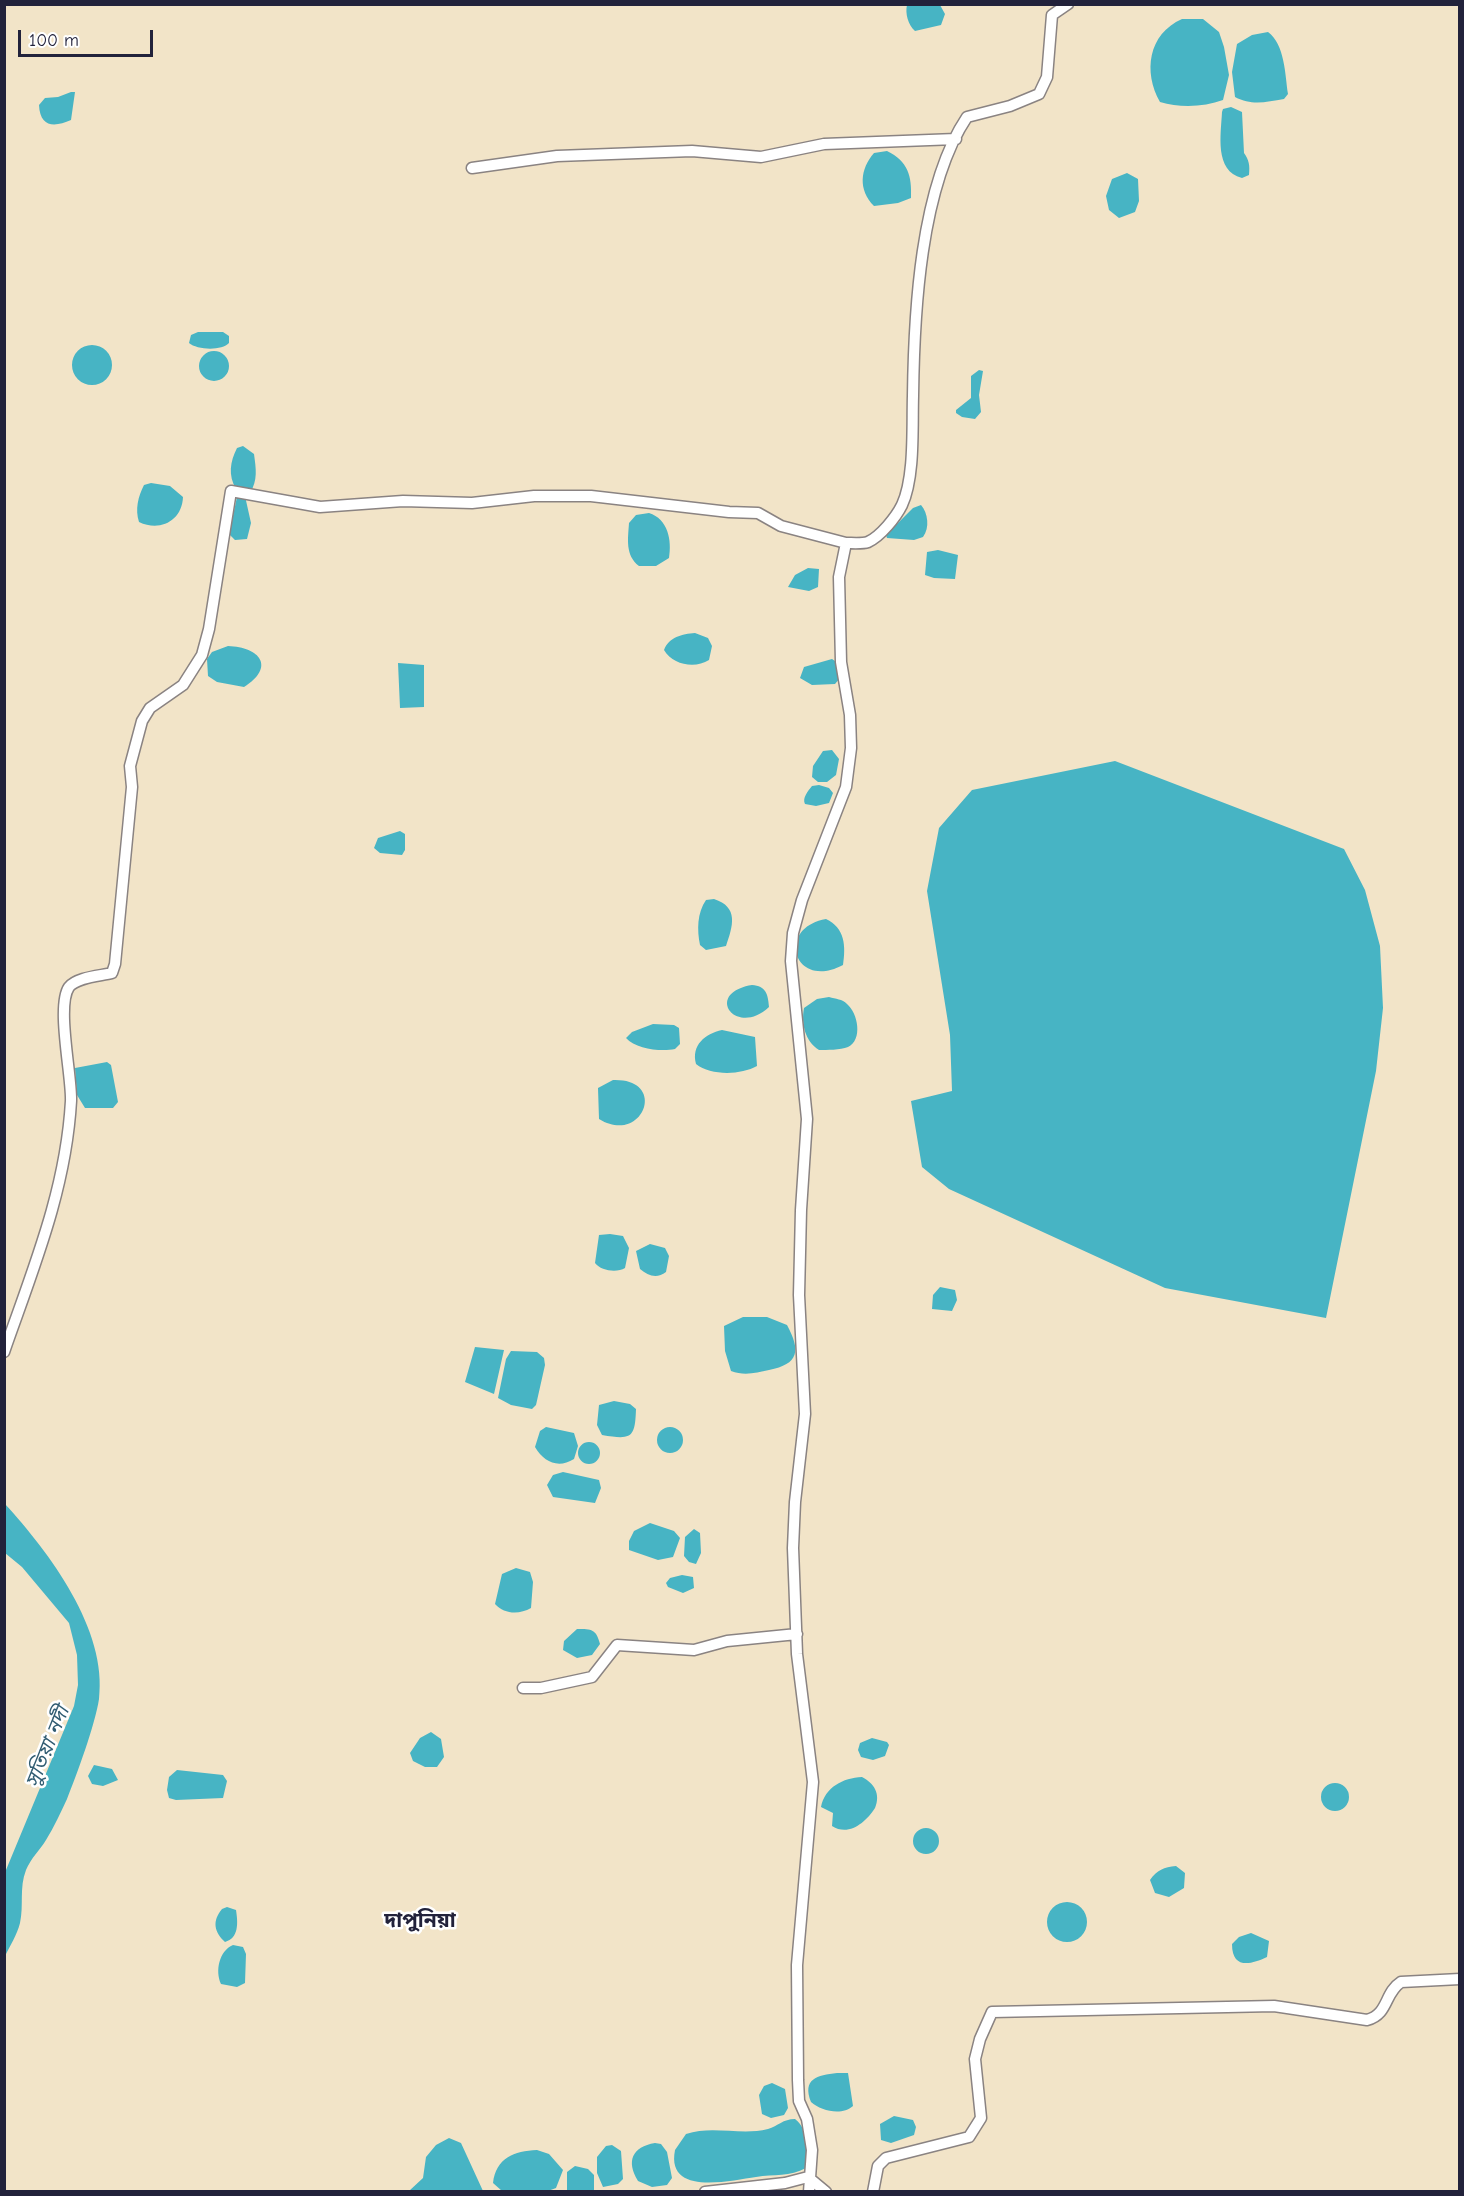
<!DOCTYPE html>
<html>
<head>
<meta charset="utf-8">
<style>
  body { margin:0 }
  #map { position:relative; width:1464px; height:2196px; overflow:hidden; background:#f2e4c8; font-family:"Comic Neue",sans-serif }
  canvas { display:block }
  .frame { position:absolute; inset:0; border:6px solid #22223b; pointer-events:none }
  .scale { position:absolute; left:18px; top:30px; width:135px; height:27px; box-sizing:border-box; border:3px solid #22223b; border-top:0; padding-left:8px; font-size:18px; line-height:21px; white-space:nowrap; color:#22223b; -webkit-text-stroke:4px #fff; paint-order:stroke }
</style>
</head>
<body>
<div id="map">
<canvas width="1464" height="2196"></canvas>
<div class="frame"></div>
<div class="scale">100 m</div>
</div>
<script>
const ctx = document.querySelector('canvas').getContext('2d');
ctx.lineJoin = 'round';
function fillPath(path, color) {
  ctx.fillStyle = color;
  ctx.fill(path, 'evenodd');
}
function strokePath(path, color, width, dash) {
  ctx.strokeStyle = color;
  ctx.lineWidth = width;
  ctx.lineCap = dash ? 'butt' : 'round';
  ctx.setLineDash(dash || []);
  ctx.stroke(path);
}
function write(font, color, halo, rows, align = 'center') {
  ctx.font = font + ' "Comic Neue","Noto Sans Bengali",sans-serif';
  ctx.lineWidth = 5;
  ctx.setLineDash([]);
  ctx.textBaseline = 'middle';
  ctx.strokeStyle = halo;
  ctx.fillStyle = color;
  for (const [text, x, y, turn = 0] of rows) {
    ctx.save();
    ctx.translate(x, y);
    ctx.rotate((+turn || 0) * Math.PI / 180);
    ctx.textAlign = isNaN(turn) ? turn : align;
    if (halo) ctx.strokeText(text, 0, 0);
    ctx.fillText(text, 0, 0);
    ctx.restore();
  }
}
fillPath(new Path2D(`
  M907 5H940L945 14 941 25 915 31C908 25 905 13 907 5Z
  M1182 19H1203L1219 32 1224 47 1229 75 1223 100C1204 107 1180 108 1160 102 1143 72 1148 34 1182 19Z
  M1268 32C1285 45 1285 74 1288 94L1284 99C1266 102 1252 106 1235 97L1232 72 1237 44 1252 35Z
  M71 92H75L71 120C55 127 40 128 39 105L45 98 58 97Z
  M1231 107 1242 112 1244 153C1249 160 1250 165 1249 175L1242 178C1214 171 1221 134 1222 112L1223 109Z
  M887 151C908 161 912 176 911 198L898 203 874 206C858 190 860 169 874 153Z
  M1127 173 1138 179 1139 201 1135 212 1119 218 1109 210 1106 196 1112 179Z
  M198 332H223L229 336V343C222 351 197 350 189 343L191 335Z
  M72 365a20 20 0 1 1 40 0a20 20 0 1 1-40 0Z
  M199 366a15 15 0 1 1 30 0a15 15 0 1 1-30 0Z
  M979 370 983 371 979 395 981 412 975 419 962 417 956 413V410L971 398V376Z
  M243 446 254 454C256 469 258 480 250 493L236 489C228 475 230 462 237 448Z
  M151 483 170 486 183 497C182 521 160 532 139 522 135 509 138 497 144 485Z
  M245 496 251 523 247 539 235 540 229 534 237 497Z
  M921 505C928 513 930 528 923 537L914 540 887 538 886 535 913 508Z
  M649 513C668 519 672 540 669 558L656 566H639C625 555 628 539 629 523L636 515Z
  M938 550 958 555 955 579 934 578 925 575 927 552Z
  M808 568 819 569 818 587 809 591 788 587 795 575Z
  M695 633 708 638 712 646 709 660C695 669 673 665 664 650 669 637 682 634 695 633Z
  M228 646C260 647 276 667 244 687L217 682 208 676 207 659 212 652Z
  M832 659 838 663 840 678 835 684 812 685 800 678 804 667Z
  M398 663 424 665V707L400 708Z
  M832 750 839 759 836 775 827 782H818L812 777 813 766 823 751Z
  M1115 761 1344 849 1365 890 1380 946 1383 1008 1376 1071 1326 1318 1165 1288 949 1189 922 1167 911 1101 952 1091 950 1035 927 891 939 828 972 790Z
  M819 785 829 788 833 793 829 803 816 806 805 804C802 798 808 791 812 786Z
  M400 831 405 834V850L402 855 380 853 374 848 378 838Z
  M714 899C739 907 733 926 726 946L706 950 700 945C697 930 697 913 706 900Z
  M826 919C845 928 846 946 843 965 794 991 775 928 826 919Z
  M752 985C766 986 768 994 769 1007 736 1038 703 993 752 985Z
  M829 997C836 999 842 999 847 1004 858 1013 863 1040 848 1047 840 1050 827 1050 819 1050 805 1041 801 1024 804 1008L817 999Z
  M653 1024 674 1025 679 1028 680 1044 675 1049C661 1052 636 1049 626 1038L632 1032Z
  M722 1030 755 1037 757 1066C741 1075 711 1076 696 1064 691 1045 705 1034 722 1030Z
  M107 1062 111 1065 118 1102 113 1108H85L77 1095 75 1068Z
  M613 1080C669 1078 643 1146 599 1119L598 1088Z
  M610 1234 623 1236 629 1248 625 1268C617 1273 601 1271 595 1263L599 1235Z
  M650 1244 665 1248 669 1256 666 1272C657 1279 648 1276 640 1269L636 1251Z
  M940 1287 955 1290 957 1300 952 1311 932 1309 933 1295Z
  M743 1317H767L787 1325C801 1351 799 1364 769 1370 756 1373 744 1376 731 1371L725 1351 724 1326Z
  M475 1347 504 1350 494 1394 465 1382Z
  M511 1351 537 1352 544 1358 545 1365 536 1405 532 1409 511 1405 498 1398 506 1359Z
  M614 1401 630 1404 636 1409C635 1438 632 1440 602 1435L597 1425 599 1405Z
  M657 1440a13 13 0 1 1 26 0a13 13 0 1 1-26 0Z
  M546 1427 574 1433 578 1446 574 1459C558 1469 544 1462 535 1447L540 1431Z
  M578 1453a11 11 0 1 1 22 0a11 11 0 1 1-22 0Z
  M563 1472 599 1480 601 1488 595 1503 553 1497 547 1485 553 1475Z
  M5 1504C49 1552 108 1630 99 1699 95 1725 77 1774 67 1799 61 1812 54 1827 46 1840 40 1850 31 1858 26 1870 19 1888 24 1905 20 1923 17 1935 10 1946 5 1956L6 1870 74 1706 78 1685 77 1655 69 1623 22 1567 5 1553Z
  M650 1523 674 1531 680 1538 673 1557 658 1560 629 1550V1541L634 1531Z
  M694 1529 700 1533 701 1553 696 1564 689 1562 684 1556 685 1537Z
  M516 1568 530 1572 533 1582 531 1608C519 1615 504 1614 495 1604L502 1574Z
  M682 1575 693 1577 694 1588 683 1593 668 1587 666 1583 670 1578Z
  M577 1629C592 1629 596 1629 600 1644L592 1655 577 1658 563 1650 564 1641Z
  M431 1732 441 1739 444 1757 437 1767H425L413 1761 410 1753 420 1738Z
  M872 1738 887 1742 889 1745 885 1756 873 1760 861 1757 858 1750 860 1743Z
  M94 1765 112 1769 118 1780 103 1786 92 1784 88 1776Z
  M177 1770 223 1775 227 1781 223 1798 176 1800 169 1798 167 1790 169 1777Z
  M862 1777C874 1783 881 1794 875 1808 866 1822 849 1837 832 1826L833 1813 821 1807C825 1787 843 1778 862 1777Z
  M1321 1797a14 14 0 1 1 28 0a14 14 0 1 1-28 0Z
  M913 1841a13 13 0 1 1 26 0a13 13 0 1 1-26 0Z
  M1176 1866 1185 1873 1184 1888 1169 1897 1155 1893 1150 1880C1157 1870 1164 1867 1176 1866Z
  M1047 1922a20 20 0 1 1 40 0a20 20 0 1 1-40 0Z
  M227 1907 236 1910C238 1923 239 1938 225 1942 214 1932 212 1921 222 1909Z
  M1251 1933 1269 1941 1267 1957C1250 1965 1232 1969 1232 1944L1239 1937Z
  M233 1945 243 1947 246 1954 245 1983 237 1987 221 1984C215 1971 219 1951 233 1945Z
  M837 2073H848L853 2106C842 2116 821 2111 811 2102 802 2079 817 2075 837 2073Z
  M772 2083 785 2089 788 2108 784 2115 771 2118 762 2114 759 2095 764 2086Z
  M894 2116 913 2120 916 2127 914 2135 891 2143 881 2140 880 2124Z
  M795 2119C810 2131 807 2150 806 2168 790 2177 774 2174 756 2177 728 2181 666 2196 675 2150L686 2134C713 2125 741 2136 768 2129 778 2126 783 2119 795 2119Z
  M449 2138 461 2143 483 2191H409L423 2178 426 2157 436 2145Z
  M655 2143 661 2144 667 2152 672 2178 667 2185 652 2187 638 2181C626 2161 632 2147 655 2143Z
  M612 2145 621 2151 623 2179 618 2184 603 2187 597 2173V2157L606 2146Z
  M537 2150 549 2154 563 2170 556 2188 548 2191H502L493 2183C496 2158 514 2151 537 2150Z
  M575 2166 588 2169 594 2175V2191H567V2172Z`), '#47b4c4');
const street = new Path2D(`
  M472 168 557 156 692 151 761 157 824 144 956 139
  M4 1352C33 1269 66 1190 71 1101 72 1076 56 1006 69 987 77 977 100 976 112 973L115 964 132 787 130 766 142 721 150 708 183 685 202 655 209 629 231 491 320 507 403 501 472 503 534 496H591L729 512 758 513 781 526 846 543
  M523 1688H541L592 1677 617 1645 694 1650 727 1641 797 1634
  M705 2192 785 2183 808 2177 826 2192
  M809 2192 812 2150 807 2119 799 2101 798 2080 797 1965 813 1782 797 1654 793 1548 795 1502 805 1414 799 1295 801 1210 807 1119 791 961 793 933 802 900 846 787 851 748 850 715 841 662 839 577 846 543C852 543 862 544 868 542 881 536 896 517 902 505 915 477 912 427 913 396 914 314 920 187 967 117L1010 106 1039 94 1047 77 1052 15 1068 4
  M873 2192 878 2166 886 2158 969 2137 981 2118 975 2059 980 2039 992 2012 1274 2006 1367 2020C1389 2014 1384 1993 1401 1982L1460 1979`);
strokePath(street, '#8a8382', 13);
strokePath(street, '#fff', 10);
write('italic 20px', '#315c72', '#fff', [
  ["সুতিয়া নদী",48,1747,-68]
]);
write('bold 21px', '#22223b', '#fff', [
  ["দাপুনিয়া",420,1921]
]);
</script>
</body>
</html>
